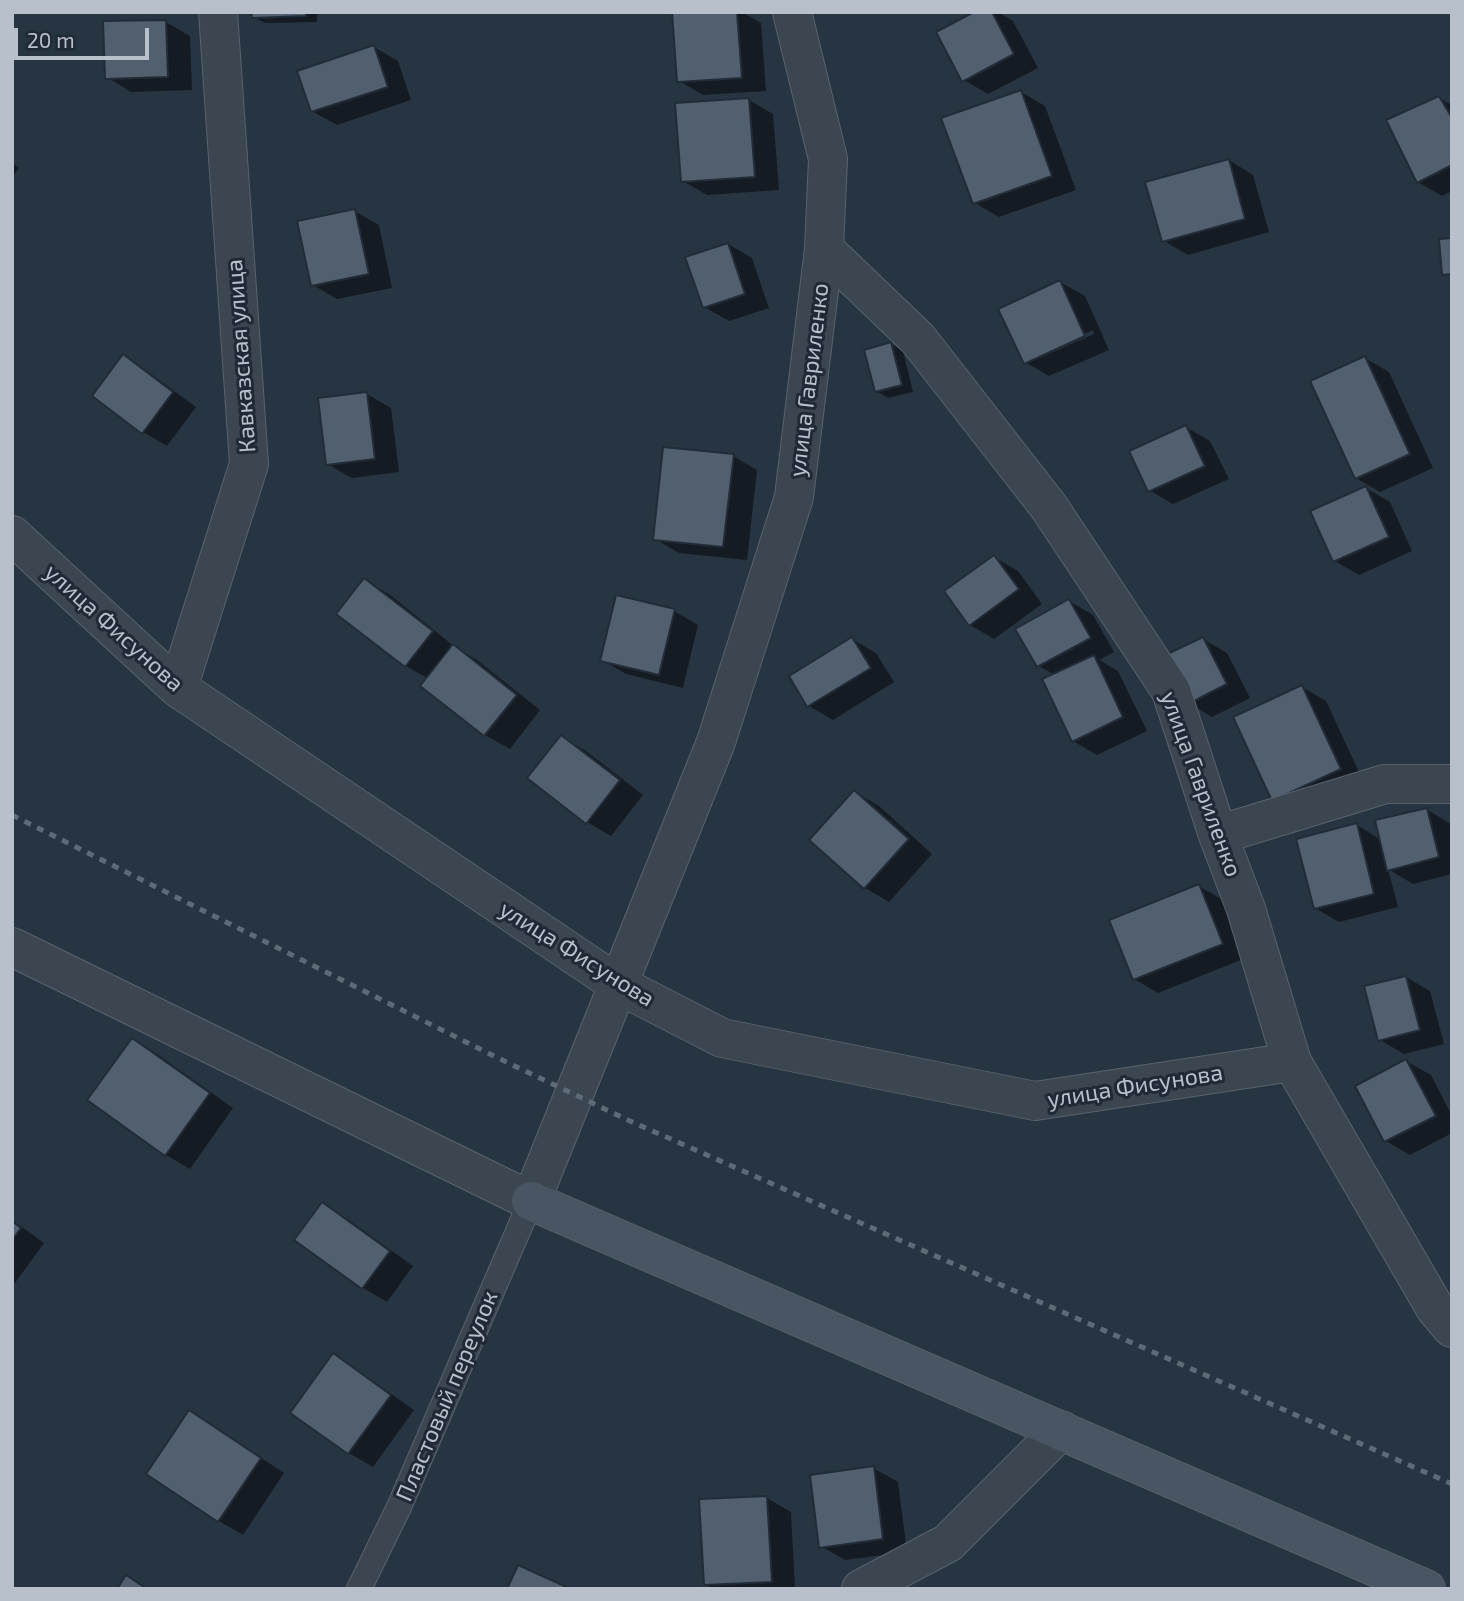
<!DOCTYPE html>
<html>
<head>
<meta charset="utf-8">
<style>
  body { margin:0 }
  #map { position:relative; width:1464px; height:1601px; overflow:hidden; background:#273441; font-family:"Exo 2",sans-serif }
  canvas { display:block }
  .frame { position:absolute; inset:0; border:14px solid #b8c0cb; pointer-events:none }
  .scale { position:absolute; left:14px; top:28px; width:135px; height:32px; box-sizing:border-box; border:4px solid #b8c0cb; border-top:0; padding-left:9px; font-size:21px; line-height:24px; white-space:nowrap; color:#b8c0cb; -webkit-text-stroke:5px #202a36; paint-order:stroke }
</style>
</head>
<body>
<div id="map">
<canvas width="1464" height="1601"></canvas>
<div class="frame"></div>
<div class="scale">20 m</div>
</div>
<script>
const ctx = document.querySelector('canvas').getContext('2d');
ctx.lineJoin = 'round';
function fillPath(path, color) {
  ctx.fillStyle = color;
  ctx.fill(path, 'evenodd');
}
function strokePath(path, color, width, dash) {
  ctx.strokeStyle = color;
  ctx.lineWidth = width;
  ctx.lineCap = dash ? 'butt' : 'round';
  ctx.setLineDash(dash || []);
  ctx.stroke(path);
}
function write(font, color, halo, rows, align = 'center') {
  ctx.font = font + ' "Exo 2",sans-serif';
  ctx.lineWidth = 6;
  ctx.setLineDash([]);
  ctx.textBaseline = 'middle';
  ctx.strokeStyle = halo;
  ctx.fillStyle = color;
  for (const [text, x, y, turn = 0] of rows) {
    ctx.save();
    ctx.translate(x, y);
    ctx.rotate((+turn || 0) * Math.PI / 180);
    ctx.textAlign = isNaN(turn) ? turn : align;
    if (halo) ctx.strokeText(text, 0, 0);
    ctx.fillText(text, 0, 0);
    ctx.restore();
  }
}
fillPath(new Path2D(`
  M253 12H317V22L265 23 253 17Z
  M690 12H742L761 23 766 91 703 95 679 81Z
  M978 12H998L1013 21 1038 68 988 94 964 80Z
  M166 22 190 36 192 90 131 92 107 77Z
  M374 47 398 61 411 100 337 125 312 111Z
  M1021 92 1045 106 1076 190 999 217 975 203Z
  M1439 98 1452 105V191L1442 196 1418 182Z
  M749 100 773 114 779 190 707 195 683 181Z
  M1229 160 1253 175 1269 232 1188 255 1164 241Z
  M12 162 19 168 12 177Z
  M354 211 379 225 392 288 337 299 313 285Z
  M728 244 752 258 769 308 729 321 704 307Z
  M1060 282 1085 296 1109 350 1049 376 1025 362ZM1093 330 1094 334 1037 359V355Z
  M891 344 903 351 913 392 888 398 876 391Z
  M123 357 147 371 196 407 167 446 143 432Z
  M1365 358 1389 372 1433 468 1380 492 1356 478Z
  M367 394 391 408 399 472 352 478 327 464Z
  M1186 427 1210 441 1229 479 1173 504 1149 490Z
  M733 456 757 470 747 560 679 553 655 539Z
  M1366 488 1390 502 1412 551 1359 575 1335 561Z
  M994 557 1018 571 1042 604 994 639 970 625Z
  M364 580 389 594 455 647 477 660 540 710 510 749 485 735 422 685 427 678 406 666 339 613Z
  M1069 601 1093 615 1114 652 1099 660 1118 671 1147 731 1097 755 1073 741 1055 675 1039 666Z
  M674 611 698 625 683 688 626 674 602 660Z
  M852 639 876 653 894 682 833 720 809 706Z
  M1203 639 1227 653 1250 698 1212 717 1188 703Z
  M1302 687 1326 701 1364 783 1298 814 1235 718Z
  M562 737 586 751 643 795 611 836 587 822Z
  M855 792 879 806 932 854 889 902 865 888 811 840Z
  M1426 809 1451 824 1452 874 1413 884 1388 869 1398 907 1339 922 1315 908 1357 825 1381 840Z
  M1199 886 1223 900 1246 958 1158 993 1134 979Z
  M1406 977 1430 991 1444 1044 1404 1054 1380 1040Z
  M133 1040 157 1054 233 1108 190 1169 166 1155Z
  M1406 1061 1431 1075 1452 1116V1133L1410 1155 1386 1141Z
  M322 1204 346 1218 413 1266 387 1302 363 1288 297 1239Z
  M12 1220 44 1243 12 1287Z
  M333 1356 357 1370 414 1410 373 1467 349 1453 292 1412Z
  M189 1412 213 1426 284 1473 243 1535 219 1521Z
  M873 1468 898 1482 907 1552 845 1560 821 1546Z
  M767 1498 791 1512 795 1589H713L706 1584Z`), '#0007');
const building = new Path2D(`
  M251 12H306V16L252 18Z
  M672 12H737L742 78 677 82Z
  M974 12H992L1014 54 962 82 936 32Z
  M166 20 168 77 105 79 103 21Z
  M374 45 388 87 311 112 297 71Z
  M1021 90 1052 176 973 204 941 118Z
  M1439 96 1452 118V165L1417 183 1386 120Z
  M749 98 755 177 681 182 675 103Z
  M1229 159 1245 219 1162 242 1145 182Z
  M355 209 369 274 311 286 297 221Z
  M1452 238V274L1442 275 1439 239Z
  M728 243 745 294 703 308 685 257Z
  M1060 280 1085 336 1024 364 998 309Z
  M891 342 902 385 875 392 864 350Z
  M123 354 173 392 142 434 92 396Z
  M1365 356 1410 454 1355 479 1310 381Z
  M367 392 375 459 326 465 318 398Z
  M1186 425 1205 466 1148 492 1129 451Z
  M663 447 734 454 723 547 653 540Z
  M1366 486 1389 537 1333 562 1310 511Z
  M994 555 1019 589 969 626 944 591Z
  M364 578 433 631 405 667 336 614Z
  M616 595 675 609 659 675 600 661Z
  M1069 599 1091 638 1037 667 1015 629Z
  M852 637 871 668 807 707 789 676Z
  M1203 637 1227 684 1186 705 1163 656Z
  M453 644 517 695 484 736 420 686Z
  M1094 655 1123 717 1072 742 1042 679Z
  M1302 685 1341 769 1272 801 1233 717Z
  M561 735 620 780 586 824 527 778Z
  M854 790 909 839 864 889 809 840Z
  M1427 808 1439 857 1387 871 1375 820Z
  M1357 823 1374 894 1314 909 1296 839Z
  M1199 884 1223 944 1133 980 1109 920Z
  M1406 976 1420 1030 1378 1041 1364 986Z
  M132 1038 210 1093 165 1156 87 1100Z
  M1406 1059 1436 1116 1384 1142 1355 1086Z
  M322 1202 390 1251 362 1289 294 1240Z
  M12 1221 21 1228 12 1240Z
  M333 1353 391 1395 348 1454 290 1413Z
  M189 1410 261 1458 218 1522 146 1474Z
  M874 1466 883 1539 819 1548 810 1475Z
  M767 1496 772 1582 704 1585 699 1499Z
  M518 1565 571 1589H507Z
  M126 1575 147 1589H117Z`);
fillPath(building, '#525f6e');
strokePath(building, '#222c38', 2);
const lane = new Path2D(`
  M359 1589 399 1507 531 1201`);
const street = new Path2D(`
  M824 249 918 339 1049 507 1171 691 1218 835 1246 909 1292 1062 1435 1308 1452 1328
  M12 535 178 688 619 985 722 1038 1035 1101 1292 1062
  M178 688 249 464 218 12
  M1218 835 1385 784H1452
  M12 947 531 1201 716 742 794 497 824 249 828 159 792 12
  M861 1589 948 1543 1061 1430`);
const secondary = new Path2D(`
  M531 1201 1426 1589`);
strokePath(lane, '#59636e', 26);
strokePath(street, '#59636e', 40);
strokePath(secondary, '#59636e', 40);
strokePath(lane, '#3b4651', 24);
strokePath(street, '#3b4651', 38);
strokePath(secondary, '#495563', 38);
strokePath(new Path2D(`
  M12 815 496 1057 630 1121 1452 1484`), '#5d6a77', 5, [7, 7]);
write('23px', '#b8c0cb', '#202a36', [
  ["Кавказская улица",241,356,-94],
  ["улица Гавриленко",809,380,-83],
  ["улица Фисунова",114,628,42],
  ["улица Гавриленко",1201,784,70],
  ["улица Фисунова",577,954,32],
  ["улица Фисунова",1135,1086,-9],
  ["Пластовый переулок",447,1396,-67]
]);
</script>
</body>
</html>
